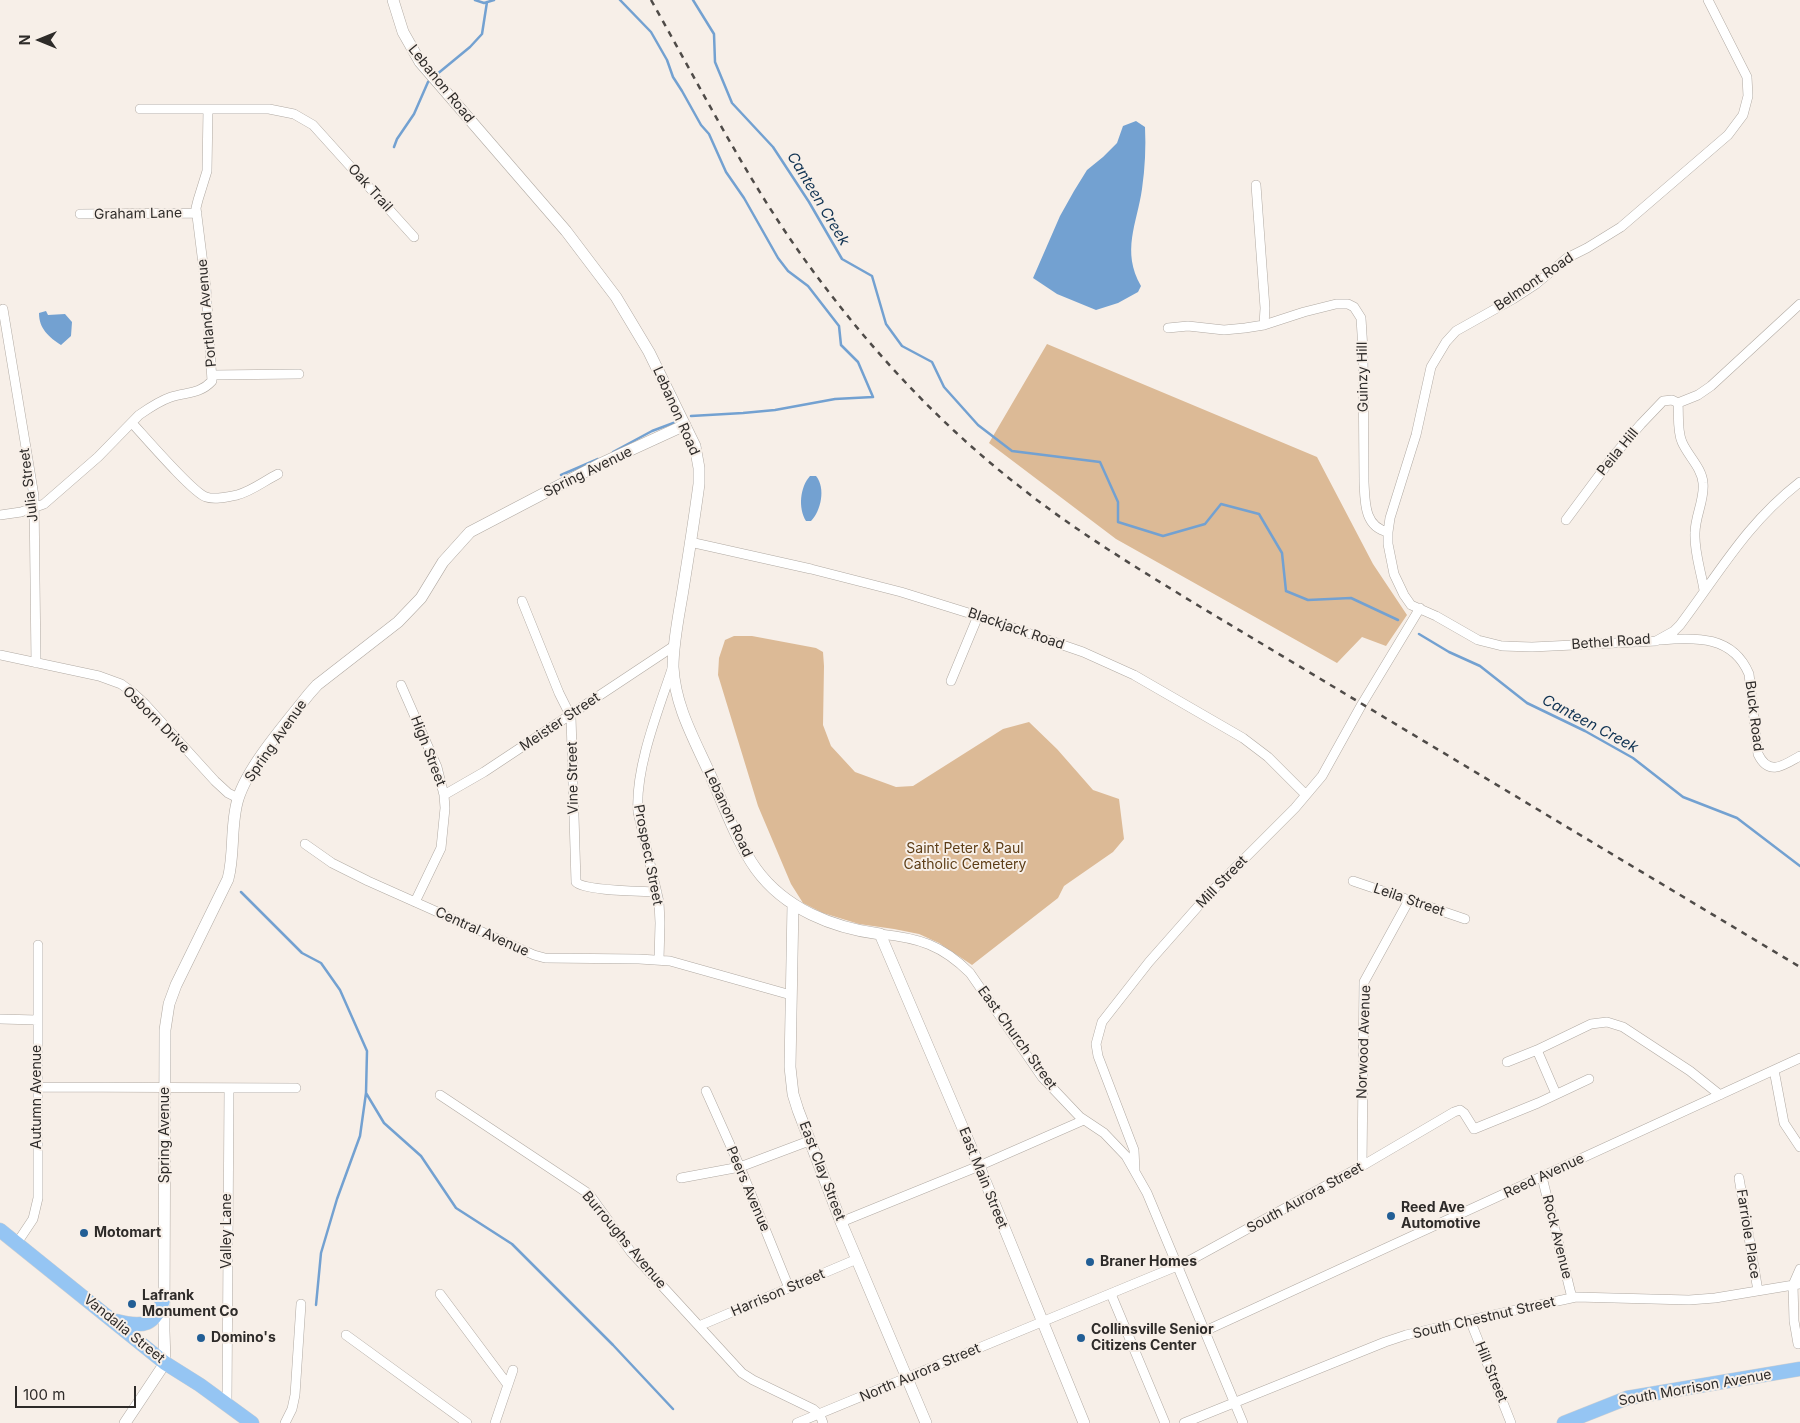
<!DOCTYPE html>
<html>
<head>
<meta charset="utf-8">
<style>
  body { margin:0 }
  #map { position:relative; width:1800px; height:1423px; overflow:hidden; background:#f7efe8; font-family:Inter,sans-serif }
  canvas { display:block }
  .north { position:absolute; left:15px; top:15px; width:50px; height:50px; -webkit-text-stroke:4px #f7efe8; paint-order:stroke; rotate:270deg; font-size:14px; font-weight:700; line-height:20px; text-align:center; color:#2e2b29 }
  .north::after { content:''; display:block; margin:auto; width:18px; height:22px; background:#2e2b29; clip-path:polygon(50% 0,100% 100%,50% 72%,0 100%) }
  .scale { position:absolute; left:15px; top:1386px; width:121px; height:22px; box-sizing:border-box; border:2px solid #2e2b29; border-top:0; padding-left:6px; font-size:15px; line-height:18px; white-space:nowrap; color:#2e2b29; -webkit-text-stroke:4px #f7efe8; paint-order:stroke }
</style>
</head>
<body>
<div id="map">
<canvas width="1800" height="1423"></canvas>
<div class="north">N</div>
<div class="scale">100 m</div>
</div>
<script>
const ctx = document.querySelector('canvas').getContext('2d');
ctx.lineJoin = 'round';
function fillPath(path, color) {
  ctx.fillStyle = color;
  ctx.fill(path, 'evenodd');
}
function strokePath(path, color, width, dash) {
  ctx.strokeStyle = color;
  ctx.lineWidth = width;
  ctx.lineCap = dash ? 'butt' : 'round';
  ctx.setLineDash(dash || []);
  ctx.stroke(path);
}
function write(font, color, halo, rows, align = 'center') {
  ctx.font = font + ' Inter,sans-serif';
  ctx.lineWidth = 4;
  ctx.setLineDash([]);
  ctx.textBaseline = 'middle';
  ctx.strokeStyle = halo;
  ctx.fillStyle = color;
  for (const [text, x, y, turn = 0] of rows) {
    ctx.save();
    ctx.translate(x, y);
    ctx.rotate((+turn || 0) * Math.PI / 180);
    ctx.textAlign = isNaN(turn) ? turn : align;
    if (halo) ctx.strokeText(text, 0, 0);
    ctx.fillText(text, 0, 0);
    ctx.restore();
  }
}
fillPath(new Path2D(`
  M1047 344 1317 457 1373 564 1407 615 1386 646 1362 637 1337 663 1116 539 989 443Z
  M734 636H752L816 648 823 652 824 666 823 725 831 746 855 772 896 787 913 786 1003 729 1029 722 1057 749 1093 790 1119 799 1124 839 1113 852 1064 886 1058 898 972 965 939 943 919 934 894 929 859 924 823 913 803 903 791 884 758 806 718 675 719 658 725 640Z`), '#dcba96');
fillPath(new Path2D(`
  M1136 121 1145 127C1146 147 1145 168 1142 189 1137 224 1121 251 1141 286L1138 292 1118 303 1096 310 1057 294 1033 278 1060 216 1074 191 1087 170 1103 157 1117 143 1123 126Z
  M46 311 48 315 65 314 72 322 71 336 61 345C49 337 39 329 39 313Z
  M810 476H816C826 488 821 511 811 521H806C798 508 800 487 810 476Z`), '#73a1d1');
strokePath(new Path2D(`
  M475 0 484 3 494 0
  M620 0 651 32 667 60 673 77 682 91 701 125 709 134 726 172 744 198 778 258 788 271 808 286 839 326 841 345 858 362 873 397 835 399 775 410 743 413 691 416
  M693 0 714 34 715 62 732 103 773 147 809 202 842 259 872 276 886 324 902 346 932 362 944 387 978 425 1012 451 1100 462 1118 502V522L1163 536 1205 524 1221 504 1259 514 1282 553 1286 591 1308 600 1351 598 1398 620
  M436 75 470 47 482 34 487 2
  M394 147 397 139 414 114 428 82 431 79
  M613 452 652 431 676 422
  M561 475 598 459
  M1419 634 1449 652 1480 666 1527 703 1585 731 1633 758 1683 797 1737 818 1800 866
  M241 892 302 953 321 963 340 990 367 1051 366 1093 384 1123 421 1156 456 1208 512 1244 613 1345 673 1409
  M316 1305 321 1253 337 1199 360 1136 366 1093`), '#73a1d1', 2.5);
const minor = new Path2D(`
  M1708 0 1747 77 1748 96 1743 115 1728 135 1621 227 1587 248 1567 258 1536 284 1513 299 1456 331 1446 342 1431 367 1416 435 1390 518 1388 532V544L1394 574 1404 595 1411 605 1436 616 1478 640 1502 646 1532 647 1656 641 1674 631 1680 625C1720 572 1746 524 1800 482
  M140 109H269L294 114 313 125 414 237
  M1256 185 1265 308 1264 325
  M80 214 197 213
  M3 309 34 496 36 663
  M1168 328 1188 326 1224 330 1245 328 1264 325 1304 312 1336 304H1348L1354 307 1361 318 1363 350 1364 482C1365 502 1364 527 1388 532
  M213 375 299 374
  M1678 403 1698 395 1711 386 1800 304
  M132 423C144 436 193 493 206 497 215 500 227 497 237 495 252 491 264 481 278 474
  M0 515 21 512 44 504 98 457 139 415C149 408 159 401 171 397 187 392 200 394 212 381L206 288 196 208 198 200 207 171 208 109
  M1566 520 1615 454 1641 424 1663 401 1672 400 1678 403C1679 416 1677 431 1682 442 1688 456 1702 468 1703 483 1705 499 1695 516 1695 533 1694 552 1701 571 1704 590
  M690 542 811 569 901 592 978 616 1083 652 1134 675 1243 738 1268 757 1306 795
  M522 601 559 693 571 717 576 882C584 891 642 891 657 892
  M1661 640C1697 637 1733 636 1749 674L1758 754C1769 777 1784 765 1800 756
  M0 655 99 676 121 684 132 692 145 704 215 781 228 793 238 798
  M951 681 978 616
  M401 685 437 767 444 795 445 808 441 848 415 902
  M444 795 484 772 674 646
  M305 844 332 863 368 881 534 955 545 958 639 959 670 961 791 995
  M1353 881 1465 919
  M880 934C919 938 942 945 970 973L1042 1077 1080 1117 1104 1133 1126 1156 1147 1193 1243 1423
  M659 960 660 923 659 902 638 812C635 768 658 711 672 669
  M0 1019 37 1020
  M1537 1050 1556 1094
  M1507 1062 1537 1050 1591 1024 1607 1022 1623 1027 1690 1071 1720 1095
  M1774 1070 1784 1123 1800 1147
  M37 1087 296 1088
  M706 1091 740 1167 789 1288
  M440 1095 589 1194 631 1252 742 1373 753 1380 813 1409 820 1415 823 1423
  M1362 1166 1364 982 1409 900
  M1135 1171 1134 1150 1098 1056 1096 1044 1102 1022 1149 962 1209 894 1295 808 1322 776 1362 704 1420 608
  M1542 1177 1572 1298
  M681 1178 740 1167 809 1141
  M1739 1178 1758 1291
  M841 1222 979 1166 1084 1120
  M17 1243 33 1219 38 1198V945
  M440 1294 508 1385
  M1111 1294 1165 1423
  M1470 1320 1511 1423
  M699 1326 857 1259
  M1205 1331 1800 1058
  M346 1335 467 1423
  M1798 1344 1794 1321 1793 1285 1800 1269
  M227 1405 229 1088
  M285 1423 292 1409 295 1395 301 1304
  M495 1423 513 1370
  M797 1423 1187 1262 1362 1166 1454 1112 1460 1110 1464 1113 1474 1129 1538 1103 1589 1079
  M1184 1423 1385 1342 1406 1335 1470 1320 1576 1297 1689 1300 1715 1298 1800 1284`);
const tertiary = new Path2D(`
  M393 0 403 32 420 62 566 231 616 297 649 352 695 446 699 468V484C694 521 688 559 682 596 678 619 673 644 673 667 675 705 693 737 708 770 723 802 736 841 756 869 785 909 833 928 880 934L979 1166 1084 1423
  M793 904 790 1067 793 1094 798 1110 841 1222 926 1423
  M125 1423 165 1363 164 1331 165 1030 169 1004 176 985 228 879C235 853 230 825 238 799 248 766 287 722 309 694L317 685 398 622 421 598 443 562 470 532 600 464 685 425`);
const primary = new Path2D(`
  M0 1230 165 1363 200 1385 252 1423
  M116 1321C143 1328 156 1326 164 1297
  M1564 1423 1627 1398 1800 1369`);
strokePath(minor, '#b0a9a2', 10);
strokePath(tertiary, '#b0a9a2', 12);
strokePath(primary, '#d1d0d0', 15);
strokePath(minor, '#fff', 9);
strokePath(tertiary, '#fff', 11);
strokePath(primary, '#95c5f3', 14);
strokePath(new Path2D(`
  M651 0C702 90 749 184 810 267 870 349 939 424 1019 486 1074 530 1134 566 1194 603L1800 967`), '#4f4b48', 2.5, [6, 6]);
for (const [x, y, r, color] of [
  [1391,1216,5,"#225e95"],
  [84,1233,5,"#225e95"],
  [1090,1262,5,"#225e95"],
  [132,1304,5,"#225e95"],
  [201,1338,5,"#225e95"],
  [1081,1338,5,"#225e95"]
]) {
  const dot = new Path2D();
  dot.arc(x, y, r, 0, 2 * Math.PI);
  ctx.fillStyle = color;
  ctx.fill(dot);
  strokePath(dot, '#f7efe8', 2);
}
write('14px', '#2e2b29', '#f7efe8', [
  ["Lebanon Road",441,84,51],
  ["Oak Trail",370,188,48],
  ["Graham Lane",138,214,-1],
  ["Belmont Road",1534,282,-34],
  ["Portland Avenue",207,313,-95],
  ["Guinzy Hill",1363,377,-91],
  ["Lebanon Road",676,411,66],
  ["Peila Hill",1618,452,-51],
  ["Spring Avenue",588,472,-26],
  ["Julia Street",29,485,-97],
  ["Blackjack Road",1016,629,19],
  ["Bethel Road",1611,642,-4],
  ["Buck Road",1754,716,83],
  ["Osborn Drive",156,720,45],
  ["Meister Street",560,722,-34],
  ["Spring Avenue",276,741,-55],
  ["High Street",428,751,69],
  ["Vine Street",573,778,-91],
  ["Lebanon Road",728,813,65],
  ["Prospect Street",648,855,79],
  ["Mill Street",1222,882,-46],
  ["Leila Street",1409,900,19],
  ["Central Avenue",482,932,24],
  ["East Church Street",1017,1038,54],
  ["Norwood Avenue",1364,1042,-88],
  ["Autumn Avenue",37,1097,-90],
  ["Spring Avenue",165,1135,-90],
  ["East Clay Street",822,1171,69],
  ["Reed Avenue",1544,1176,-25],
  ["East Main Street",983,1178,68],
  ["Peers Avenue",748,1189,67],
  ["South Aurora Street",1305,1198,-29],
  ["Valley Lane",227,1231,-90],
  ["Farriole Place",1748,1234,81],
  ["Rock Avenue",1557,1237,76],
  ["Burroughs Avenue",624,1240,50],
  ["Harrison Street",778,1293,-23],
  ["South Chestnut Street",1484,1318,-13],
  ["Vandalia Street",124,1329,39],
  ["Hill Street",1491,1372,68],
  ["North Aurora Street",920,1373,-23],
  ["South Morrison Avenue",1695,1388,-10]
]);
write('14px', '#5d3d16', '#f7efe8', [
  ["Saint Peter & Paul",965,849],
  ["Catholic Cemetery",965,865]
]);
write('bold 14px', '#2e2b29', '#f7efe8', [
  ["Reed Ave",1401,1208],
  ["Automotive",1401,1224],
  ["Motomart",94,1233],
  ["Braner Homes",1100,1262],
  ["Lafrank",142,1296],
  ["Monument Co",142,1312],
  ["Collinsville Senior",1091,1330],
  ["Citizens Center",1091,1346],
  ["Domino's",211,1338]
], 'left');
write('italic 15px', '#0f3252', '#f7efe8', [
  ["Canteen Creek",818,199,59],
  ["Canteen Creek",1590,724,28]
]);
</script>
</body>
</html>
